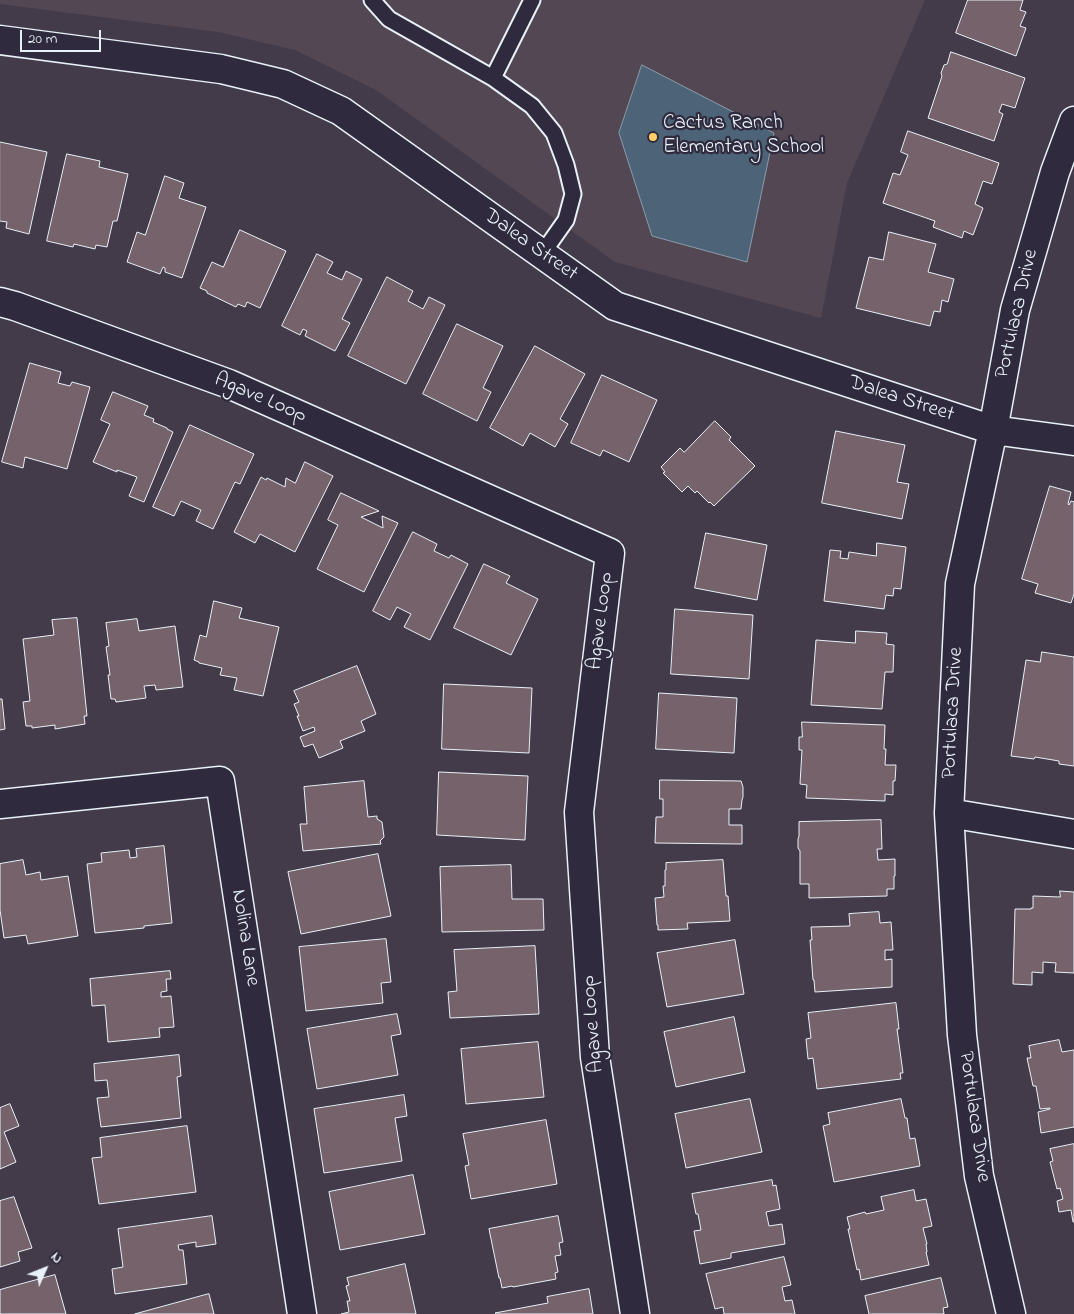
<!DOCTYPE html>
<html>
<head>
<meta charset="utf-8">
<style>
  body { margin:0 }
  #map { position:relative; width:1074px; height:1314px; overflow:hidden; background:#443b4a; font-family:"Indie Flower",sans-serif }
  canvas { display:block }
  .north { position:absolute; left:20px; top:1244px; width:50px; height:50px; -webkit-text-stroke:4px #2f2a3d; paint-order:stroke; rotate:46deg; font-size:14px; font-weight:700; line-height:20px; text-align:center; color:#e8f1f8 }
  .north::after { content:''; display:block; margin:auto; width:18px; height:22px; background:#e8f1f8; clip-path:polygon(50% 0,100% 100%,50% 72%,0 100%) }
  .scale { position:absolute; left:20px; top:30px; width:81px; height:22px; box-sizing:border-box; border:2px solid #e8f1f8; border-top:0; padding-left:6px; font-size:15px; line-height:18px; white-space:nowrap; color:#e8f1f8; -webkit-text-stroke:4px #2f2a3d; paint-order:stroke }
</style>
</head>
<body>
<div id="map">
<canvas width="1074" height="1314"></canvas>
<div class="north">N</div>
<div class="scale">20 m</div>
</div>
<script>
const ctx = document.querySelector('canvas').getContext('2d');
ctx.lineJoin = 'round';
function fillPath(path, color) {
  ctx.fillStyle = color;
  ctx.fill(path, 'evenodd');
}
function strokePath(path, color, width, dash) {
  ctx.strokeStyle = color;
  ctx.lineWidth = width;
  ctx.lineCap = dash ? 'butt' : 'round';
  ctx.setLineDash(dash || []);
  ctx.stroke(path);
}
function write(font, color, halo, rows, align = 'center') {
  ctx.font = font + ' "Indie Flower",sans-serif';
  ctx.lineWidth = 4.5;
  ctx.setLineDash([]);
  ctx.textBaseline = 'middle';
  ctx.strokeStyle = halo;
  ctx.fillStyle = color;
  for (const [text, x, y, turn = 0] of rows) {
    ctx.save();
    ctx.translate(x, y);
    ctx.rotate((+turn || 0) * Math.PI / 180);
    ctx.textAlign = isNaN(turn) ? turn : align;
    if (halo) ctx.strokeText(text, 0, 0);
    ctx.fillText(text, 0, 0);
    ctx.restore();
  }
}
fillPath(new Path2D(`
  M0 0H925L847 183 821 318 615 262 376 90 295 50 218 32 0 4Z`), '#534754');
const water = new Path2D(`
  M642 65 774 133 747 262 652 236 619 133Z`);
fillPath(water, '#4d6478');
strokePath(water, '#8b9cab', 1);
const building = new Path2D(`
  M968 0H1023L1020 10 1026 12 1020 26 1026 28 1016 56 956 33Z
  M951 52 1025 78 1015 108 1002 104 999 112 1003 114 994 141 928 118 942 76 941 73 944 65 947 64Z
  M908 131 999 163 992 184 983 181 975 204 983 208 973 235 964 231 962 238 933 227 935 221 883 203 893 173 900 175 908 155 901 152Z
  M0 142 47 152 29 234 6 228 7 222 0 221Z
  M67 154 100 161 99 167 128 174 117 221H113L107 247 96 245 95 249 74 244 73 247 47 241Z
  M165 176 184 183 179 198 206 207 182 278 165 272V268L163 267 160 274 127 262 137 232 145 235Z
  M240 230 286 251 260 308 247 302 245 307 238 304 236 307 207 293V291L200 288 212 262 223 267Z
  M889 232 936 244 928 272 954 279 948 302 942 300 940 312 934 311 930 326 856 308 869 257 883 260Z
  M317 254 333 262 327 273 342 280 346 271 362 279 342 319 350 323 335 351 305 336 307 331 303 329 300 335 282 326Z
  M387 277 413 291 408 301 423 309 429 297 445 305 406 384 348 356Z
  M457 324 503 346 483 388 491 392 477 421 423 394Z
  M535 346 585 374 560 419 568 424 555 447 530 433 523 446 490 428Z
  M30 363 61 372 58 383 70 386 72 382 90 387 67 469 25 457 23 468 2 462Z
  M602 375 657 400 629 462 603 450 600 456 571 443Z
  M113 392 148 406 144 415 154 419 153 422 167 428V429L173 432 144 502 129 496 137 477 117 470V472L93 462 110 424 101 420Z
  M715 421 731 437 729 440 755 466 714 506 710 502 709 503 697 491 695 493 688 486 682 492 663 473 665 472 661 467 680 448 684 452Z
  M190 425 254 454 240 484 235 482 213 529 196 521 201 510 181 501 174 516 153 507Z
  M836 431 905 445 897 482 909 484 902 519 822 503Z
  M305 462 333 476 295 552 260 534 255 543 234 532 261 477 266 480 267 478 285 487 286 478 295 483Z
  M1050 486 1071 492 1068 504 1069 505 1071 501 1074 502V594L1071 603 1035 593 1038 584 1022 579Z
  M341 493 379 511 361 517 383 528 382 516 398 523 364 592 317 569 338 525 328 520Z
  M413 532 437 544 434 551 449 558 451 555 468 564 430 640 404 627 411 614 397 607 390 620 373 611Z
  M706 533 767 545 757 600 695 588Z
  M877 543 906 547 901 589 894 588 893 596 886 595 884 609 824 601 830 550 841 551 840 558 848 559 849 552 876 556Z
  M484 564 510 576 506 583 538 599 511 655 454 628Z
  M214 601 242 608 239 618 279 627 263 696 234 690 237 678 220 675 222 668 199 663V662L194 660 200 635 206 637Z
  M675 609 753 615 749 679 671 674Z
  M77 618 87 716H84L85 724 55 729V725L32 728V726H26L23 702 30 701 23 639 54 635 52 620Z
  M137 619 139 631 175 626 183 687 156 690 155 685 144 686 146 698 116 702 115 699H111L108 675H110L106 647 109 646 106 623Z
  M856 631 887 633 886 644 894 645 893 672H885L882 709 811 705 816 640 855 643Z
  M1042 652 1074 657V766L1059 764V761L1035 757 1034 759 1011 756 1026 660 1040 662Z
  M357 666 376 714 361 721 365 731 340 741 343 748 319 758 313 744 304 747 300 737 315 731 314 727 303 731 297 716H299L294 704 299 702 294 691Z
  M444 684 532 688 529 753 442 749Z
  M659 693 737 698 734 753 656 749Z
  M0 699H2L5 729 0 730Z
  M802 722 885 725 884 749H886L885 765H896L895 781H893V795L885 794V801L806 798 807 785 800 784 802 750H799V737H802Z
  M439 772 528 776 525 840 437 835Z
  M660 780 741 781 743 787V797L742 800 741 809H729V825H742V844L655 843 656 817H663V799H660Z
  M364 781 368 817 377 816V819L382 822 384 837 380 841 381 844 303 851 300 824H307L304 787Z
  M881 820 882 849H877L878 860 895 859V876H894V889H887V896L809 898V884H800V851L798 848V839L799 836V822Z
  M164 846 172 923 144 926V928L95 933 87 864 102 862 101 853 129 850 130 858 137 857 136 849Z
  M378 854 391 916 301 934 288 872Z
  M23 860 26 875 40 872 41 880 68 876 78 936 28 944 26 935 4 938 0 910V864Z
  M723 860 726 896H728L730 921 687 923 688 929 658 930V925H657L655 898 664 897 663 886H665V870H666V863Z
  M511 865 512 899H543L544 930 442 932 440 867Z
  M1060 891 1074 892V973L1055 972 1056 963 1043 962V973L1032 972V985L1013 984 1015 909H1031V908H1033V896L1060 897Z
  M879 912 880 923 891 922 893 950H885V960L892 959V987L815 992 814 980H813L810 940H812L811 927 850 926 849 914Z
  M386 939 391 982 381 983 383 1003 306 1011 299 947Z
  M735 940 744 994 667 1007 657 953Z
  M535 946 539 1014 450 1018 448 992 457 991 454 950Z
  M170 971 171 979H166L167 991 161 992V997L171 996 174 1027 159 1028 160 1037 108 1042 105 1005 92 1006 90 979Z
  M896 1003 899 1029H897L903 1073H900L901 1079 817 1089 813 1058 808 1059 806 1039 811 1038 808 1013Z
  M397 1014 401 1034 391 1036 398 1075 317 1089 307 1029Z
  M734 1017 745 1072 676 1087 664 1032Z
  M1059 1040 1062 1052 1074 1050V1127L1041 1133 1038 1112 1050 1109V1108L1040 1109 1036 1086H1033L1027 1058H1031L1029 1046Z
  M538 1042 544 1097 466 1104 461 1049Z
  M179 1055 181 1076 177 1077 181 1118 101 1127 97 1098 109 1097 107 1080 95 1081 94 1064Z
  M404 1095 407 1116 395 1118 402 1161 324 1173 314 1109Z
  M750 1099 762 1152 686 1168 675 1114Z
  M901 1099 905 1118H907L910 1139 915 1138 920 1166 834 1182 823 1126 830 1124 828 1113Z
  M10 1104 19 1126 4 1132 16 1162 0 1169V1108Z
  M546 1120 557 1184 471 1199 465 1166 469 1165 463 1134Z
  M187 1126 196 1192 99 1204 92 1158 102 1157 100 1138Z
  M1074 1144V1222H1073L1071 1210 1059 1212 1057 1201 1063 1199 1060 1188 1057 1189 1050 1162 1053 1161 1050 1149Z
  M413 1175 425 1234 340 1250 329 1192Z
  M772 1180 773 1186 776 1185 780 1209 766 1212 769 1226 782 1224 785 1244 731 1253V1258L700 1264 694 1231 701 1230 698 1214H696L692 1194Z
  M914 1190 916 1201 926 1199 932 1226 923 1228 927 1244H926L927 1252H926L929 1265 861 1280 859 1269 857 1270 848 1229H850L847 1217 865 1212 866 1214 884 1210 881 1197Z
  M14 1197 32 1248 18 1252 20 1261 0 1267V1201Z
  M212 1216 216 1244 196 1247V1242L178 1245 179 1250H183L187 1284 115 1294 112 1269 123 1267 118 1229Z
  M558 1216 563 1242 559 1243 561 1255 555 1256 558 1272 555 1273 556 1279 513 1287 512 1286 502 1288 500 1278H499L489 1229Z
  M784 1257 791 1285 782 1287 785 1301 792 1300 795 1314H724L723 1307 715 1309 706 1274Z
  M405 1264 416 1314H341L349 1312 347 1301H350L346 1286 349 1285 347 1278Z
  M55 1275 66 1314H0V1290Z
  M941 1278 948 1307 943 1308 944 1314H869L865 1296Z
  M589 1289 593 1314H496L495 1313 548 1303 547 1297Z
  M209 1294 214 1314H135Z`);
fillPath(building, '#76626a');
strokePath(building, '#e8f1f8', 1);
const lane = new Path2D(`
  M372 0 389 19 493 78 532 106 554 133 566 165 573 194 566 220 542 254
  M493 78 532 0`);
const street = new Path2D(`
  M0 40 221 69 283 84 341 111 615 306 993 430 1074 441
  M0 302 15 306 229 384 610 553 579 812 595 1057 635 1314
  M0 804 220 781 302 1314
  M949 813 1074 834
  M1011 1314 979 1176 962 1035 949 813 960 584 993 430 1015 310 1055 172 1074 121`);
strokePath(lane, '#e8f1f8', 19);
strokePath(street, '#e8f1f8', 31);
strokePath(lane, '#2f2a3d', 15);
strokePath(street, '#2f2a3d', 28);
for (const [x, y, r, color] of [
  [653,137,5,"#ffd166"]
]) {
  const dot = new Path2D();
  dot.arc(x, y, r, 0, 2 * Math.PI);
  ctx.fillStyle = color;
  ctx.fill(dot);
  strokePath(dot, '#2f2a3d', 2);
}
write('21px', '#e8f1f8', '#2f2a3d', [
  ["Cactus Ranch",663,125],
  ["Elementary School",663,149]
], 'left');
write('21px', '#e8f1f8', '#2f2a3d', [
  ["Dalea Street",530,246,35],
  ["Portulaca Drive",1018,314,-77],
  ["Agave Loop",260,399,23],
  ["Dalea Street",901,400,18],
  ["Agave Loop",602,621,-83],
  ["Portulaca Drive",954,713,-87],
  ["Nolina Lane",244,938,81],
  ["Agave Loop",594,1024,-95],
  ["Portulaca Drive",973,1117,82]
]);
</script>
</body>
</html>
